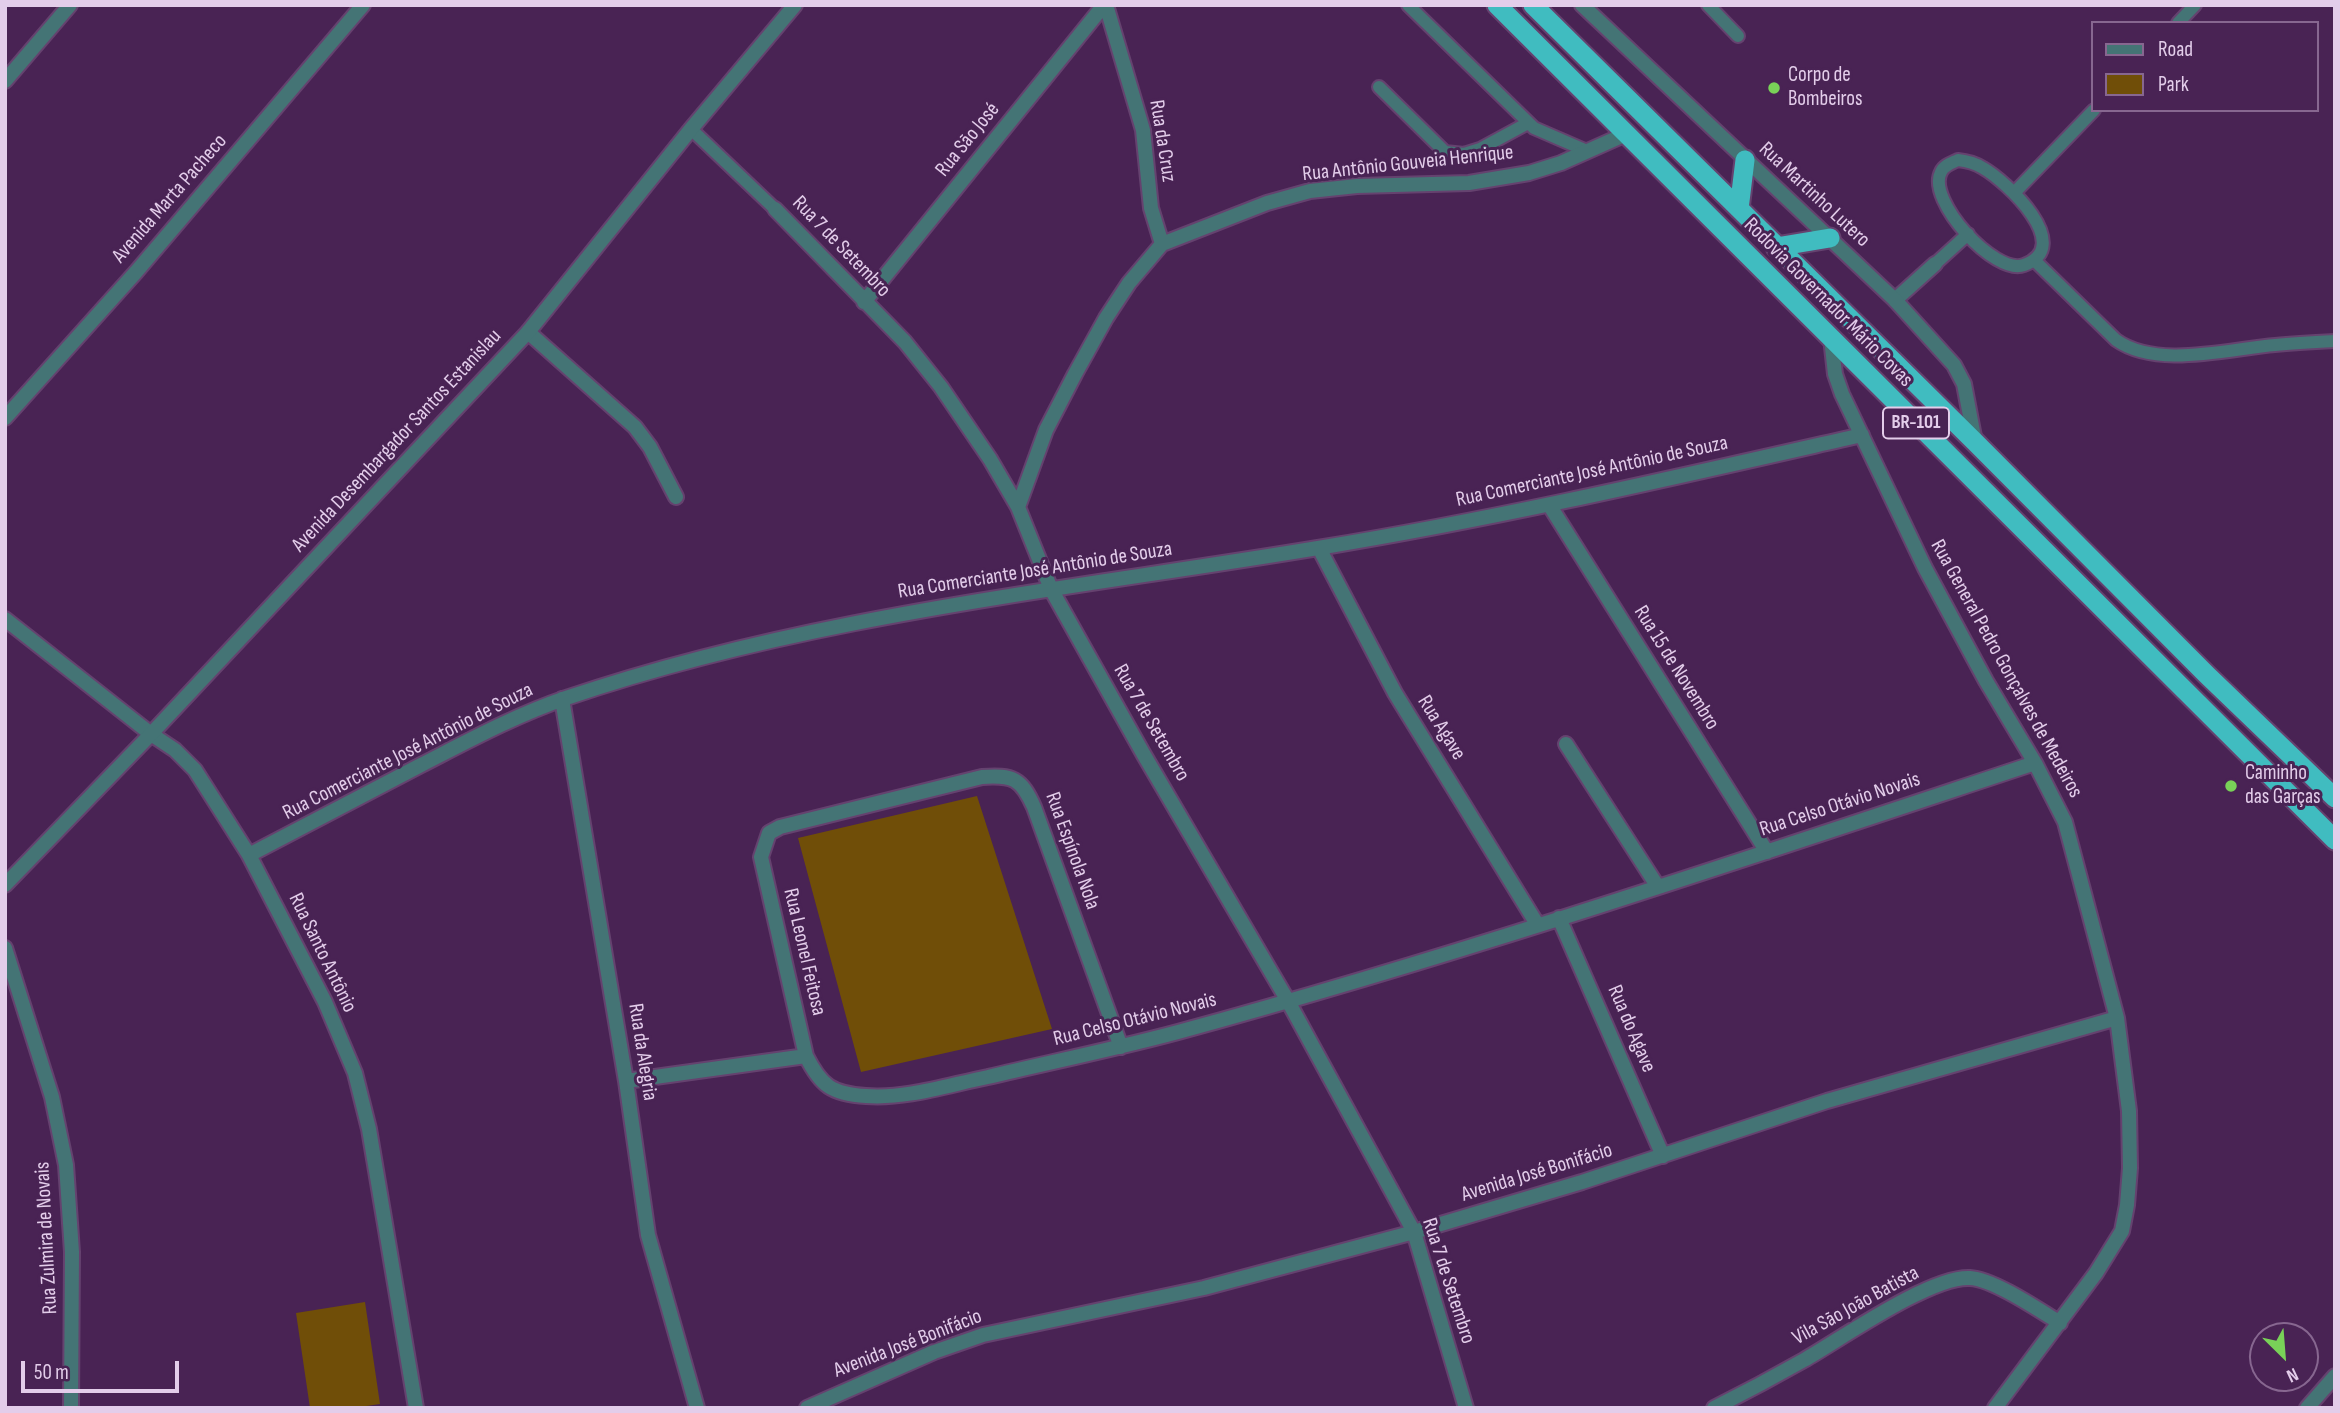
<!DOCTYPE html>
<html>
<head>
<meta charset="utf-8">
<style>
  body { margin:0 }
  #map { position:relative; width:2340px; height:1413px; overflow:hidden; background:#492354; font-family:"Sofia Sans Condensed",sans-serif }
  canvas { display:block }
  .frame { position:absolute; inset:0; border:7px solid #e3cdea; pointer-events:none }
  .legend { position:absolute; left:2091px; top:21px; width:228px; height:91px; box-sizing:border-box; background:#492354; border:2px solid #876790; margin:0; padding:9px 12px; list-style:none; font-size:21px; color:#e3cdea }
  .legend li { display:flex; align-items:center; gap:14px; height:35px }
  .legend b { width:35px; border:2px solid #876790 }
  .north { position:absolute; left:2249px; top:1322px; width:70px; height:70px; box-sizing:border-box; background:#492354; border:2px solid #876790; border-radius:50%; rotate:155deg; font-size:19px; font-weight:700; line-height:28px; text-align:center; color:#e3cdea }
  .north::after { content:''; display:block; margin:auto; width:24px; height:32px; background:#79d158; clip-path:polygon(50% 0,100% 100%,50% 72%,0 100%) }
  .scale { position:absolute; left:21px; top:1361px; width:158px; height:32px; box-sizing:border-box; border:4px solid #e3cdea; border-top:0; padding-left:9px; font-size:21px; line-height:24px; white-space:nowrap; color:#e3cdea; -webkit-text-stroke:5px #492354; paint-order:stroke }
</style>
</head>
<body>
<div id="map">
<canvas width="2340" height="1413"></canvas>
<div class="frame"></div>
<ul class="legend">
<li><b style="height:9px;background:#447475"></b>Road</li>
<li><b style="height:19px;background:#704e08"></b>Park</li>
</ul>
<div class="north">N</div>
<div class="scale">50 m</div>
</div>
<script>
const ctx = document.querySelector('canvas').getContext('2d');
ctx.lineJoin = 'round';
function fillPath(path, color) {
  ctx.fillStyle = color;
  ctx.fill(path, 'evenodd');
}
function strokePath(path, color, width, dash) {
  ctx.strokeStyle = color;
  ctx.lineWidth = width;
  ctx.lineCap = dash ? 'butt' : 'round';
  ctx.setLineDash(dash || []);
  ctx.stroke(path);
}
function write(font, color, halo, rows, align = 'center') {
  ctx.font = font + ' "Sofia Sans Condensed",sans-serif';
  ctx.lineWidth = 6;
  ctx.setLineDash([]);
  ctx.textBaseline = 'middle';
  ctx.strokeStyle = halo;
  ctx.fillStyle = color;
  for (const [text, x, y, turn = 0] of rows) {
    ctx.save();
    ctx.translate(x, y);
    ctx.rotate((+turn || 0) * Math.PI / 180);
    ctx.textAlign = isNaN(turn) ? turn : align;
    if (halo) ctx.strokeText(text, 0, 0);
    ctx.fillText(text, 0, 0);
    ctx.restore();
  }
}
fillPath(new Path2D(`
  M977 796 1052 1029 861 1072 798 838Z
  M365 1302 380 1404 353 1408H310L296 1313Z`), '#704e08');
const service = new Path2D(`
  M1408 5 1534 128 1587 151
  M1708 5 1738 36
  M2178 23 2195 5
  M1379 87 1445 152 1464 154 1480 149 1528 123
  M691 129 775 209
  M1958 160C1968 161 1975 163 1983 168 2006 181 2076 246 2024 265 1995 276 1926 200 1941 172 1944 165 1952 163 1958 160Z
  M2014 193 2094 110
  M2034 260 2116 340C2157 369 2228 349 2275 345 2295 343 2315 342 2335 341
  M1935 264 1968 234`);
const minor = new Path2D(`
  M1106 5 1143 130 1151 208 1162 244
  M5 81 70 5
  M775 209 905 342 941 387 990 459 1018 507 1051 589 1144 755 1288 1001 1414 1232 1466 1408
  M1895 300 1935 264
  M864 302 1104 5
  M528 332 635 427 650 447 676 497
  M1831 338 1835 374 1842 394 1925 568 1986 681 2035 763 2065 822 2117 1018 2129 1111 2130 1168 2127 1205 2122 1231 2096 1273 1995 1408
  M5 418 136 272 363 5
  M1550 506 1767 852
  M1018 507 1046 430 1075 374 1106 318 1129 283 1162 244 1267 203 1310 191 1357 186 1469 183 1529 173 1561 163 1626 134
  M1319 548 1395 693 1537 924
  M5 619 151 734 175 750 195 770 249 855 325 1002 355 1073 369 1129 416 1408
  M562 699 626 1081 648 1235 697 1408
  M1566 744 1658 887
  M249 855C306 825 364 795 421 765 468 741 516 715 566 698 810 615 1065 590 1318 548 1501 518 1681 476 1862 435
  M1559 918 1663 1156
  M5 948 52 1097 66 1165 72 1252 71 1408
  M806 1056 761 857 769 833 780 827 982 777C1013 775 1021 778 1034 807L1121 1047
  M626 1081 806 1056C821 1086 832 1094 866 1096 907 1099 948 1085 988 1077 1051 1062 1115 1049 1178 1032 1467 953 1751 857 2035 763
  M807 1408 934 1352 983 1335 1204 1288 1414 1232 1582 1182 1827 1101 2117 1018
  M1714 1408C1744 1393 1774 1377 1804 1360 1841 1339 1930 1276 1970 1278 1993 1279 2039 1310 2060 1323
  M2307 1408 2335 1376`);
const tertiary = new Path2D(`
  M1582 5 1895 300 1954 365 1964 384 1975 442
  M5 885 151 734 528 332 691 129 795 5`);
const trunk = new Path2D(`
  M1497 5 2335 840
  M1533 5 1975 442 2207 675 2335 798
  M1739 209 1745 160
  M1776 247 1830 238`);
strokePath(service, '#65426f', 16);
strokePath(minor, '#65426f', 18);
strokePath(tertiary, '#65426f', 18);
strokePath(trunk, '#65426f', 23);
strokePath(service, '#447475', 12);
strokePath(minor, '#447475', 14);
strokePath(tertiary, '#447475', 14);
strokePath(trunk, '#40bcc0', 19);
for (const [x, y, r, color] of [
  [1774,88,7,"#79d158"],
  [2231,786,7,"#79d158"]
]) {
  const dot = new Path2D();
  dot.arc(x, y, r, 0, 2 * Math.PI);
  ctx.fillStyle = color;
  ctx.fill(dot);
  strokePath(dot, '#492354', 2.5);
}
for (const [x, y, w] of [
  [1916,423,66]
]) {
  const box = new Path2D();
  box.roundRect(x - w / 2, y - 15.5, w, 31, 5);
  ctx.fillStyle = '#492354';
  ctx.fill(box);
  strokePath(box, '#e3cdea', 2);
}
write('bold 19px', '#e3cdea', null, [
  ["BR-101",1916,423]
]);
write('21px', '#e3cdea', '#492354', [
  ["Corpo de",1788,76],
  ["Bombeiros",1788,100],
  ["Caminho",2245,774],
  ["das Garças",2245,798]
], 'left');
write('21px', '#e3cdea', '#492354', [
  ["Rua São José",968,140,-51],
  ["Rua da Cruz",1162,141,81],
  ["Rua Antônio Gouveia Henrique",1408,164,-6],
  ["Rua Martinho Lutero",1814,195,43],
  ["Avenida Marta Pacheco",170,199,-49],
  ["Rua 7 de Setembro",841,247,46],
  ["Rodovia Governador Mário Covas",1828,303,45],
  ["Avenida Desembargador Santos Estanislau",397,441,-47],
  ["Rua Comerciante José Antônio de Souza",1592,472,-12],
  ["Rua Comerciante José Antônio de Souza",1035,571,-9],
  ["Rua 15 de Novembro",1676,668,58],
  ["Rua General Pedro Gonçalves de Medeiros",2006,669,61],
  ["Rua 7 de Setembro",1151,723,60],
  ["Rua Agave",1441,728,58],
  ["Rua Comerciante José Antônio de Souza",408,752,-27],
  ["Rua Celso Otávio Novais",1840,805,-18],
  ["Rua Espínola Nola",1072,851,70],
  ["Rua Leonel Feitosa",804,952,77],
  ["Rua Santo Antônio",322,953,64],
  ["Rua Celso Otávio Novais",1135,1020,-14],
  ["Rua do Agave",1631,1029,67],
  ["Rua da Alegria",642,1052,81],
  ["Avenida José Bonifácio",1537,1173,-17],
  ["Rua Zulmira de Novais",47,1238,-93],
  ["Rua 7 de Setembro",1448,1281,72],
  ["Vila São João Batista",1856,1306,-29],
  ["Avenida José Bonifácio",908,1344,-21]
]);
</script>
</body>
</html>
